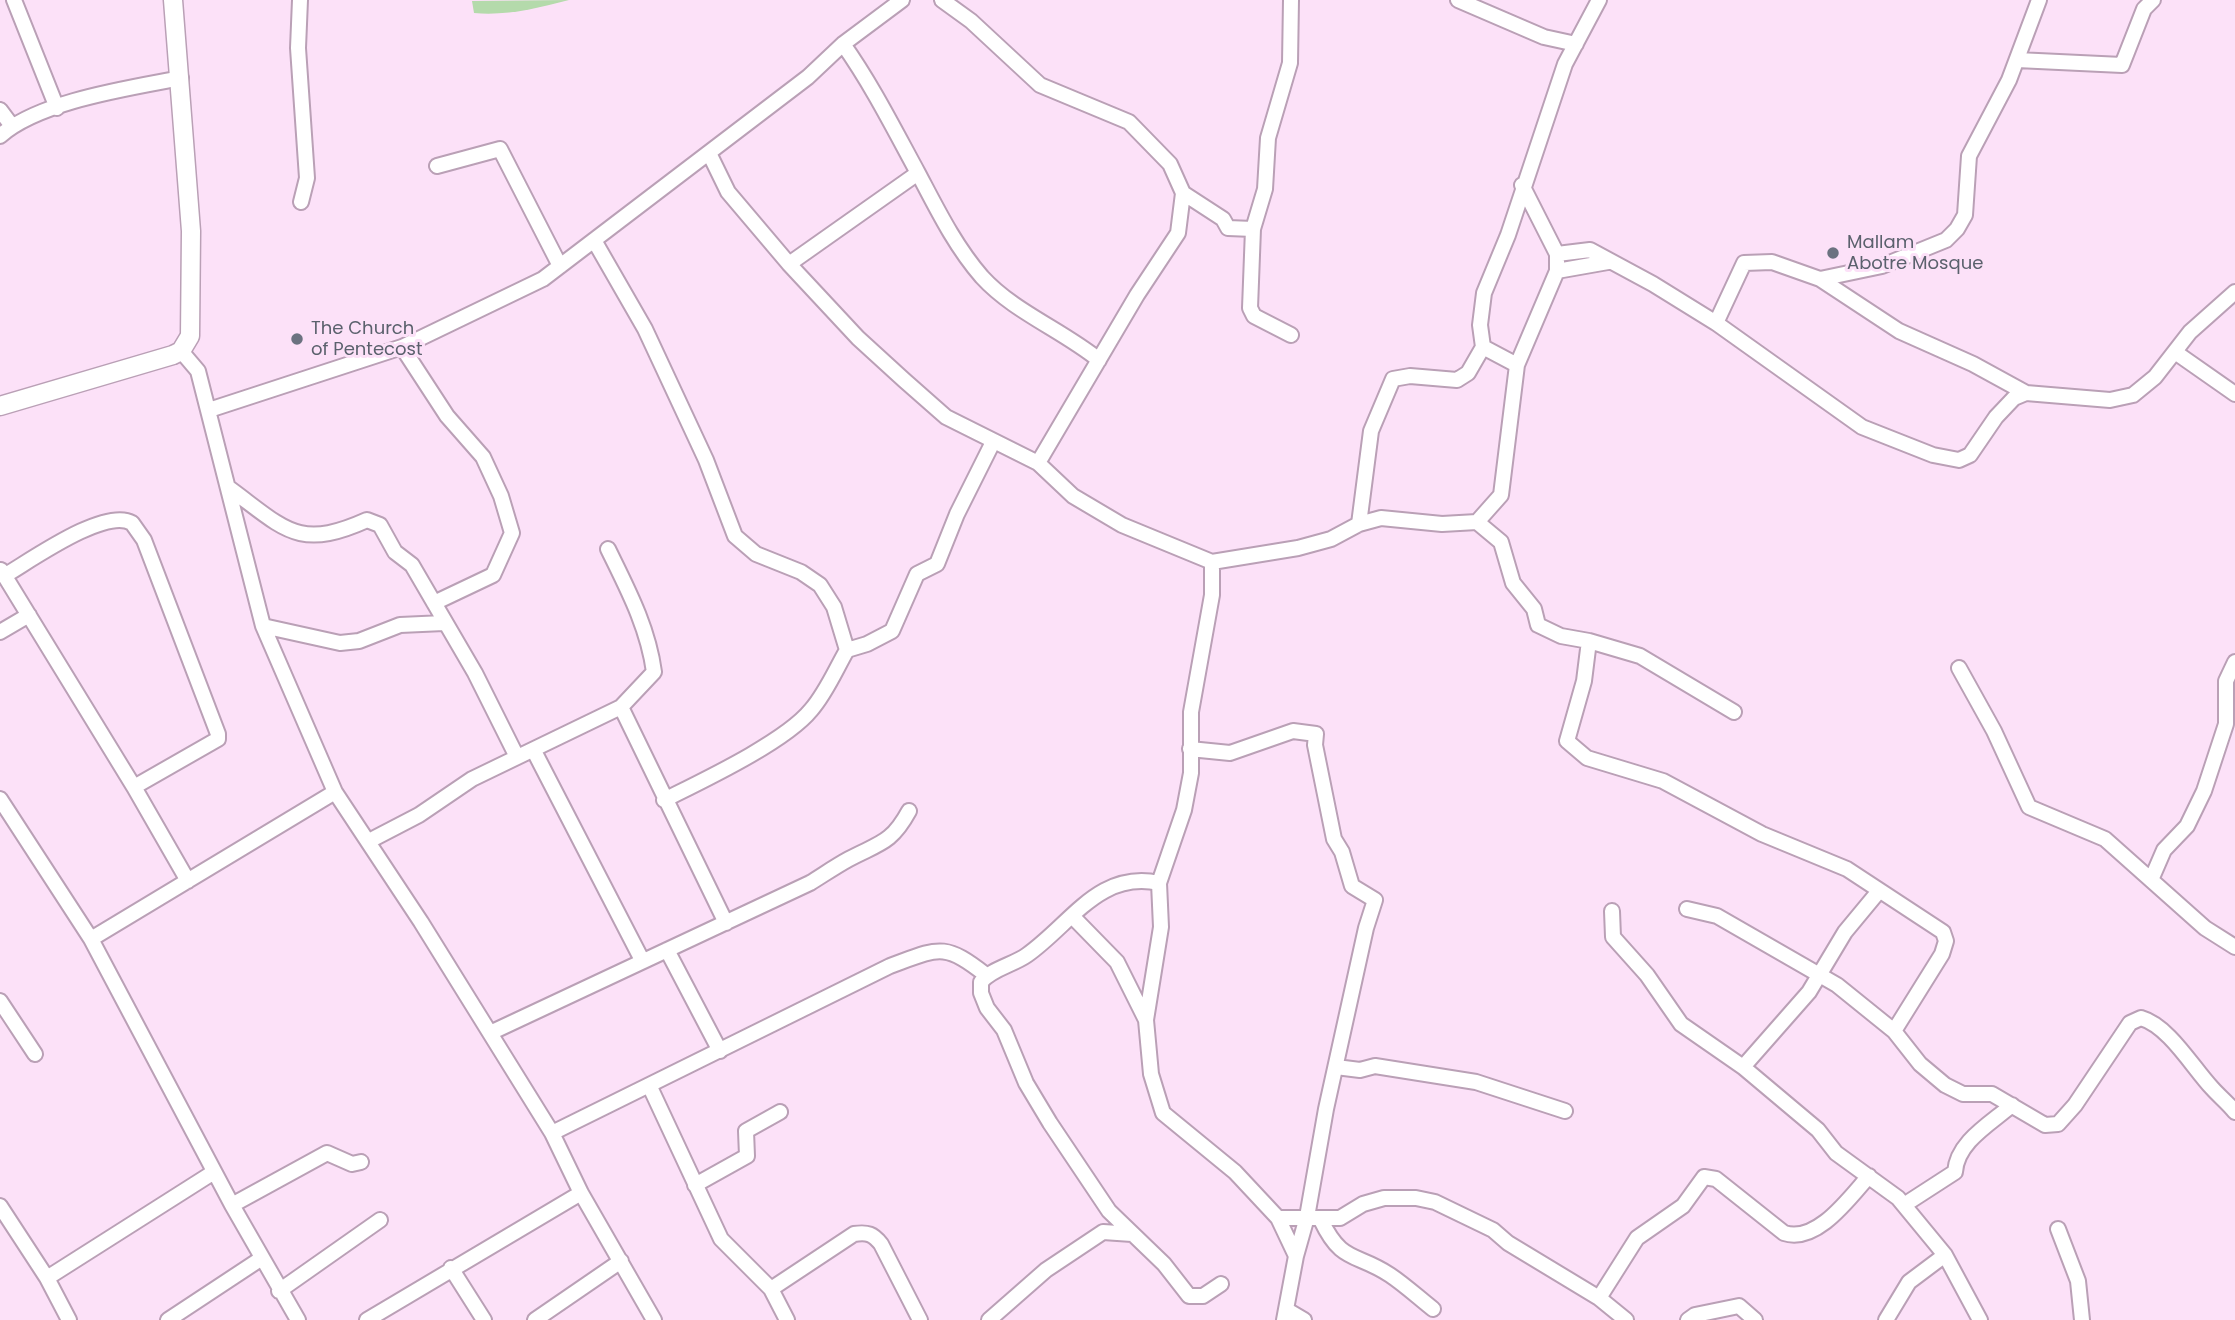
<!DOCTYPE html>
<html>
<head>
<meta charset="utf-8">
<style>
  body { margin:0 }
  canvas { display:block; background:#fce1f8 }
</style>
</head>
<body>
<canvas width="2235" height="1320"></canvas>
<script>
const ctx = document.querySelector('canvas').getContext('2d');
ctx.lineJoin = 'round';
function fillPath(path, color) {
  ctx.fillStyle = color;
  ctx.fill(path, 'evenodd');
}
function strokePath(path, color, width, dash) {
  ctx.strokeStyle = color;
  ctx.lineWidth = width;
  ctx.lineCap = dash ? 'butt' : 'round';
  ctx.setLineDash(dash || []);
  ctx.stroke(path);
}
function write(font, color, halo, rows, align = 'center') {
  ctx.font = font + ' Poppins,sans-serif';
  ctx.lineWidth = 6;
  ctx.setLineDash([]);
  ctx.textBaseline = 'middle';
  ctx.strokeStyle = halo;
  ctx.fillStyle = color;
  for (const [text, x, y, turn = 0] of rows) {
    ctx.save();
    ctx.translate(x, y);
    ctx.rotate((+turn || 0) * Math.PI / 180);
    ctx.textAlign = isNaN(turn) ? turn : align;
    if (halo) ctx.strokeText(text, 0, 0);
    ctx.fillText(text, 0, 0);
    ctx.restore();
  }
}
fillPath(new Path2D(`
  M569 0C538 8 507 16 474 13L472 1Z`), '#b4daab');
const minor = new Path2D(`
  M14 0 57 108
  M300 0 298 48 307 178 301 202
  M942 0 971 21 1040 85 1129 122 1170 164 1183 193 1178 233 1137 295 1038 463
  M1458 0 1544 37 1576 44
  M843 44C872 85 894 129 918 173 937 209 955 246 982 277 1014 312 1062 330 1099 360
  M2017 60 2122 65 2144 9 2153 0
  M0 110 12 126
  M0 136C39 101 130 88 181 78
  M709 153 728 192 789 264 858 338 904 380 946 417 1038 463 1073 496 1122 525 1212 562 1298 548 1331 539 1359 524 1381 518 1442 524 1477 522 1501 542 1513 583 1534 609 1538 625 1561 636 1589 641 1584 681 1567 741 1587 758 1663 781 1762 834 1847 869 1943 932 1946 941 1942 954 1894 1031
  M437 166 500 149 560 266
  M1522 185 1557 254 1590 250 1653 284 1716 323 1862 427 1933 455 1959 460 1970 455 1996 417 2014 398 2026 393 2110 400 2133 395 2155 377 2190 332 2235 292
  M1183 193 1223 219 1228 228 1253 229 1265 189 1268 138 1290 63 1291 0
  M1253 229 1250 308 1254 316 1291 335
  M595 242 645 329 706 460 735 536 756 554 801 572 820 585 834 607 847 650C836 669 826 693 811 710 785 742 702 781 664 800
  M789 264 918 173
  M1557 271 1608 262
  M1820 279 1882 266 1946 240 1957 229 1965 215 1969 156 2009 80 2039 0
  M1716 323 1744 263 1772 262 1820 279 1899 331 1973 364 2026 393
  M402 347 447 416 483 457 501 496 512 533 493 575 434 603
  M1483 347 1517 365
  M181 351 198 371 263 626 335 792 421 922 552 1133 581 1193 654 1320
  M2175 352 2235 394
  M209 410 402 347 543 279 808 77 843 44 902 0
  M229 488C285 529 298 551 367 520L380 525 395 552 412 565 475 673 517 757
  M1477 522 1501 495 1517 365 1557 271V254
  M1359 524 1371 431 1393 379 1410 376 1457 380 1468 373 1483 347 1480 325 1484 293 1508 235 1565 64 1599 0
  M1212 562V595L1191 712V773L1184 810 1159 883C1099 870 1071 924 1027 955 1013 965 991 969 981 982V993L987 1008 1004 1030 1026 1083 1050 1123 1109 1211 1164 1264 1189 1296H1203L1221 1284
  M1 570 134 787 188 881
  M4 576C30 561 105 507 132 523L144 540 218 734V739L134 787
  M263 626 340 643 359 641 400 625 444 623
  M0 632 29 615
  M1589 641 1640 656 1734 712
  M847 650 867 644 892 631 917 574 937 564 957 514 993 442
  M1959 668 1994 731 2029 807 2105 839 2205 928 2235 947
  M621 707 726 923
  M1190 749 1230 753 1293 731 1316 734 1315 745 1334 839 1342 852 1352 886 1375 900 1366 928 1326 1109 1307 1217 1296 1256
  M534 751 642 960
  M0 799 91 939 232 1205 298 1320
  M369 841 419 815 472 779 621 707 654 672C648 627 627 588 608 549
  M2151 880 2164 850 2187 826 2204 791 2226 724V681L2235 662
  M1159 883 1161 927 1146 1020 1151 1074 1163 1113 1235 1172 1278 1218 1296 1256 1284 1320
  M1687 909 1717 916 1837 985 1894 1031 1920 1064 1945 1085 1963 1094H1992L2045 1125 2058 1124 2075 1105 2130 1023 2141 1018C2169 1026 2193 1068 2212 1088 2219 1096 2228 1103 2235 1112
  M1612 911 1613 937 1647 975 1681 1024 1743 1067 1818 1130 1836 1153 1898 1198 1945 1255 1980 1320
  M1073 917 1117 962 1146 1020
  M91 939 335 792
  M667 950 720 1051
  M0 1001 35 1054
  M490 1033 810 883C823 875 836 866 849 859 879 843 891 844 909 811
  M1336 1067 1360 1070 1375 1066 1476 1082 1565 1111
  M1743 1067 1809 992 1845 932 1879 891
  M650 1087 721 1239 771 1289 787 1320
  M552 1133 890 966C939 948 944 942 986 975
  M695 1185 747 1156 746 1131 780 1112
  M232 1205 327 1153 352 1164 361 1162
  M1904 1205 1955 1172C1957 1142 1990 1124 2012 1105
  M0 1206 47 1278 69 1320
  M1278 1218H1340L1363 1204 1384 1198H1416L1435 1202 1493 1230 1508 1243 1599 1298 1626 1320
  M1321 1220C1342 1264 1355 1252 1390 1275 1405 1285 1419 1298 1433 1309
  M2058 1229 2078 1281 2082 1320
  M451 1268 484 1320
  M47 1278 214 1172
  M771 1289 854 1234C868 1232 873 1234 881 1244L920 1320
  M279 1291 380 1220
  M1599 1298 1637 1238 1683 1206 1704 1177 1716 1179 1784 1233C1817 1244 1850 1197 1869 1176
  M1287 1310 1304 1320
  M168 1320 262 1258
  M367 1320 581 1193
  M535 1320 621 1261
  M989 1320 1046 1270 1103 1232 1132 1234
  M1688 1320 1695 1315 1739 1306 1755 1320
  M1886 1320 1909 1282 1945 1255`);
const major = new Path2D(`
  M0 406 173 355 181 351 190 336 191 231 173 0`);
strokePath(minor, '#baa0b6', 18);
strokePath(major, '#baa0b6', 21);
strokePath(minor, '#fff', 14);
strokePath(major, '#fff', 18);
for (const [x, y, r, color] of [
  [1833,253,7,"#6b7280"],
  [297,339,7,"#6b7280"]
]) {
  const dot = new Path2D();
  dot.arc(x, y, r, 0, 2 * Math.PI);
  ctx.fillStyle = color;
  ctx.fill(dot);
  strokePath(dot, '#fce1f8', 2.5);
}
write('18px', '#5b616d', '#fce1f8', [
  ["Mallam",1847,243],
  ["Abotre Mosque",1847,264],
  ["The Church",311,329],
  ["of Pentecost",311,350]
], 'left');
</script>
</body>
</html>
